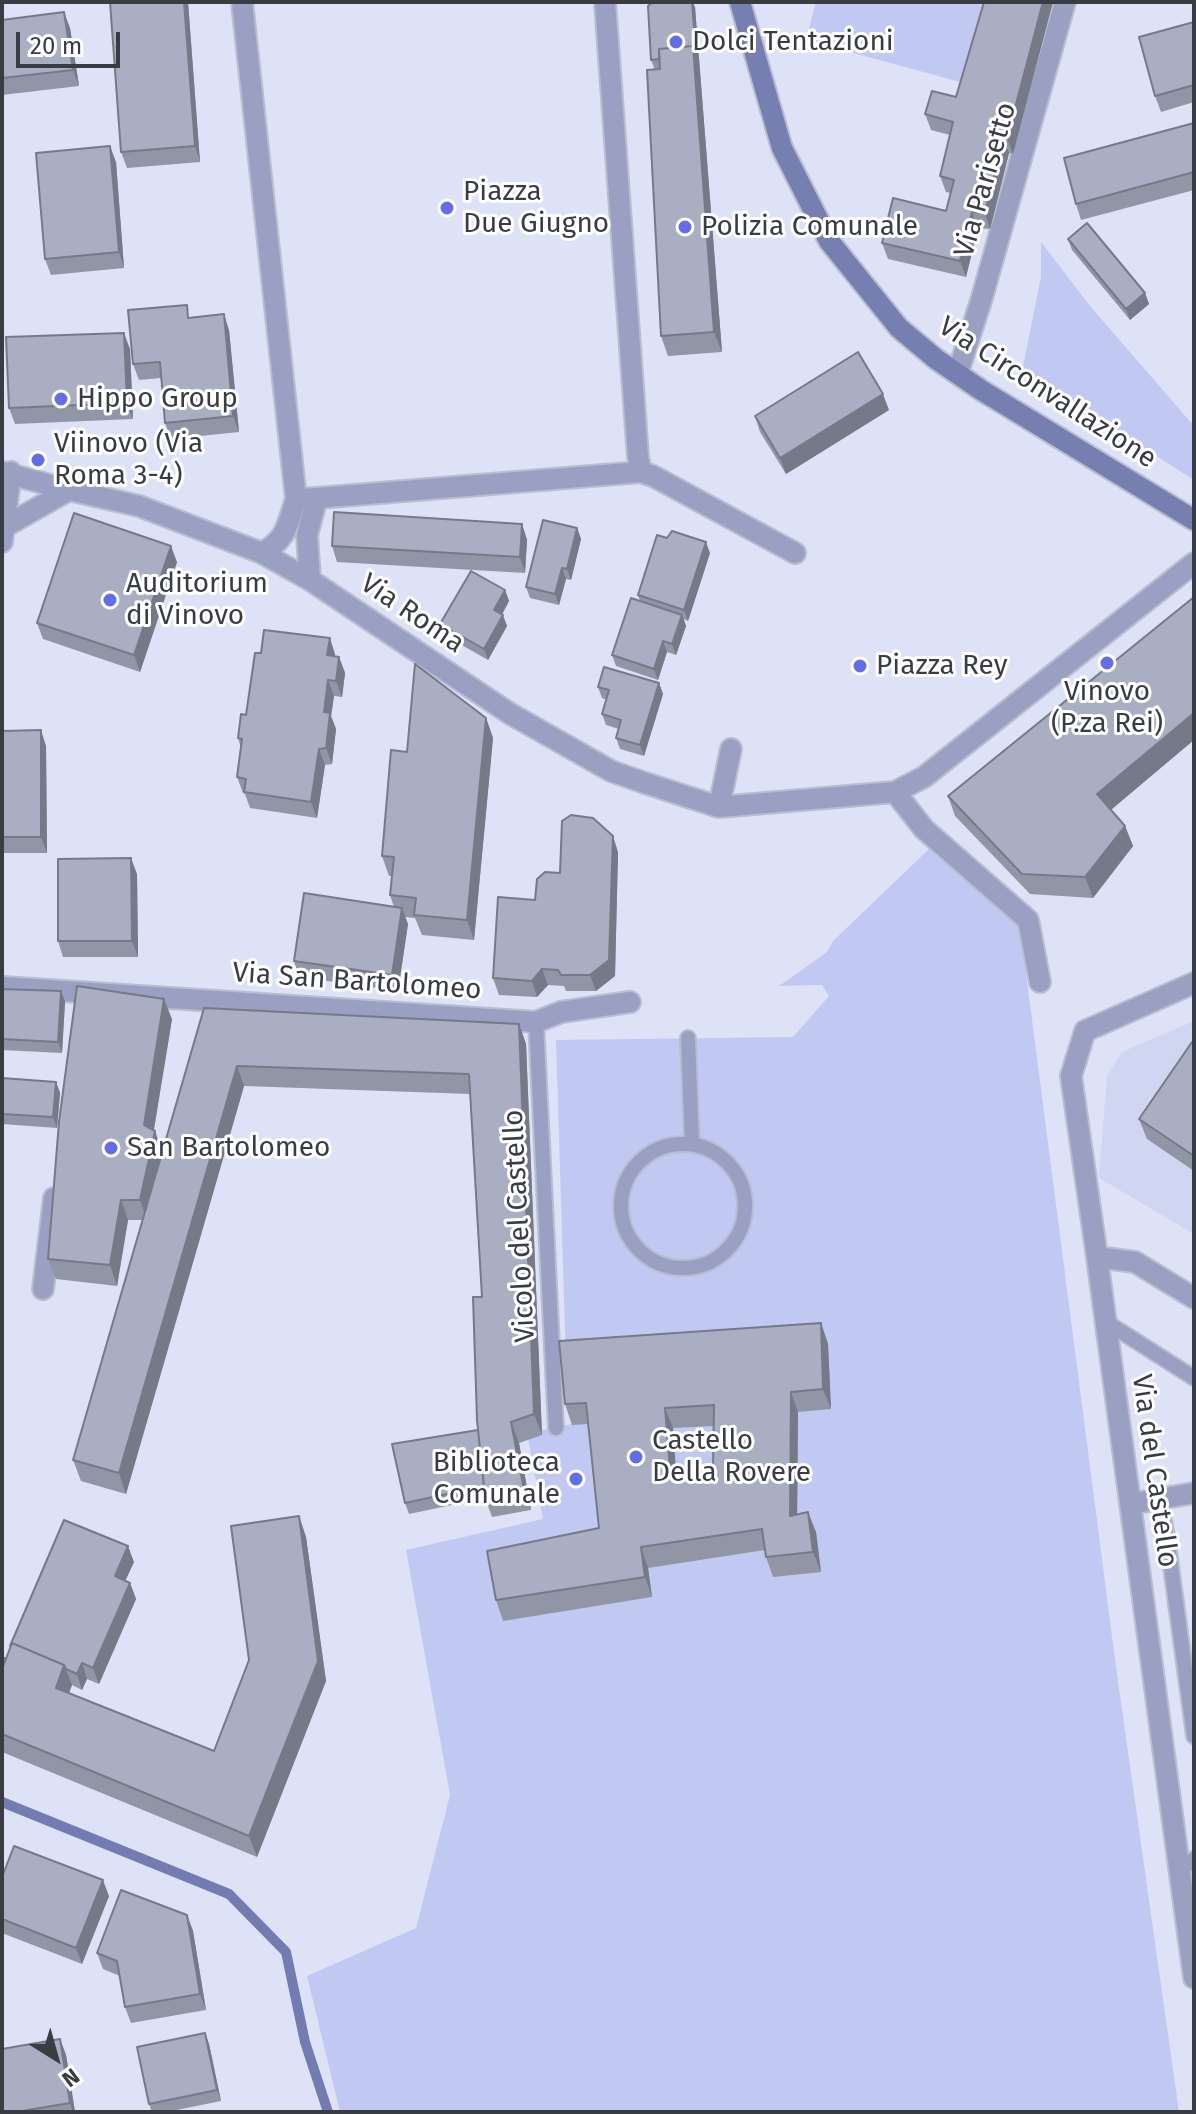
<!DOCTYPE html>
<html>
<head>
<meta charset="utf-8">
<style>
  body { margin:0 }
  #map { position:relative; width:1196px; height:2114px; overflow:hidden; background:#dde2f7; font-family:"Fira Sans",sans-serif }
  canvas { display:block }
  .frame { position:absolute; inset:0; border:4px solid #3a3c44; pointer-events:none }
  .north { position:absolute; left:16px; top:2018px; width:80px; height:80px; -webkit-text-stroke:6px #fff; paint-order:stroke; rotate:143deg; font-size:22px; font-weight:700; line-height:32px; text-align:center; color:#3a3c44 }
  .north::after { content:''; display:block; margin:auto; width:28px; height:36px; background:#3a3c44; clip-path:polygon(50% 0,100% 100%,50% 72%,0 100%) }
  .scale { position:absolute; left:16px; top:32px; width:104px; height:36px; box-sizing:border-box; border:4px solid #3a3c44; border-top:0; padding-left:10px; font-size:24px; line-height:28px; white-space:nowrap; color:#3a3c44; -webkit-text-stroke:6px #fff; paint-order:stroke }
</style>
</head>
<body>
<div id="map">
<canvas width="1196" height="2114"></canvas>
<div class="frame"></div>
<div class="north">N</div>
<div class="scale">20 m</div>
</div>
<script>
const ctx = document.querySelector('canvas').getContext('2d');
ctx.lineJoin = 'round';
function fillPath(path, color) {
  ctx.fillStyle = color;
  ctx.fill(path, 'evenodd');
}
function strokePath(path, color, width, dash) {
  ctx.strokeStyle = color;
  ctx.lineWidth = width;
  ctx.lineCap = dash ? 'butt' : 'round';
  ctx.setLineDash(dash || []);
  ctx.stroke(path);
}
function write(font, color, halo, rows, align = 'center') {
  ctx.font = font + ' "Fira Sans",sans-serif';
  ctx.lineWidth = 6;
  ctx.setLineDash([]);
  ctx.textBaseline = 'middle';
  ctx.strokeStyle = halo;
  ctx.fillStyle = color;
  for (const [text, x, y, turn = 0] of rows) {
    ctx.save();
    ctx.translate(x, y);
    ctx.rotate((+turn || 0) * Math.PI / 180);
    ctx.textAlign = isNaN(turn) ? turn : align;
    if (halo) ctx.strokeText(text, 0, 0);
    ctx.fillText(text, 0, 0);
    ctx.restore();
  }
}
fillPath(new Path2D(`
  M1194 1021V1234L1099 1178 1107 1075 1122 1052Z`), '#d0d6f1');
fillPath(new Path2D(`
  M816 2H983L960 82 806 40Z
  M1041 242 1090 306 1194 426V480L1022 371 1041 277Z
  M929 849 1020 927 1116 1667 1179 2112H340L307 1976 416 1928 450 1795 406 1550 543 1519 527 1433 572 1424 566 1362 556 1040 793 1037 829 996 822 985 779 986 827 952 833 941Z`), '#c1c9f3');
strokePath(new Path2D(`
  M2 1802 229 1894 286 1952 305 2042 328 2112`), '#737bb1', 10);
const lane = new Path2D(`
  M536 1022 556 1428
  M688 1038 692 1144
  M621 1206a62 62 0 1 1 124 0a62 62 0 1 1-124 0Z
  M1106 1322 1194 1378
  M1160 1498 1167 1537 1194 1736
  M1179 1868 1187 1865 1194 1859`);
const street = new Path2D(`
  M242 2 296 499 317 498
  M605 2 638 457 641 472
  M958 372 981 301 1065 2
  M2 472 69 490 139 506 262 553 310 580 509 713 611 771 645 783 719 807 895 792 924 777 1194 563
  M4 527 69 490
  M2 542 11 472
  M262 553C288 538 287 525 296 499
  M310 580 307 535 317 498 641 472 653 476 795 553
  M895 792 924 829 1028 920 1040 982
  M719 807 731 749
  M1194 983 1085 1031 1071 1076 1097 1257 1194 1978
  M2 987 536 1022 561 1012 630 1002
  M1097 1257 1135 1262 1194 1298
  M43 1289 54 1198
  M1130 1504 1194 1493`);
const secondary = new Path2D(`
  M740 2 782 148 829 241 899 328 936 359 981 390 1194 520`);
strokePath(lane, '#b9bdd0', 18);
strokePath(street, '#b9bdd0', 24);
strokePath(secondary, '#b9bdd0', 24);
strokePath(lane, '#99a0c1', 14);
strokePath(street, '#99a0c1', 20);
strokePath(secondary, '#767faf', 20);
fillPath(new Path2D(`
  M188 2 200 162 127 168 121 152Z
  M984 2 1013 154 1009 153 990 229 978 228 966 277 888 259 882 243 946 211 951 193 946 192 940 176 950 135 931 130 925 114 956 97Z
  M695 7 722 352 668 356 661 336 655 70 651 60Z
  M2 20 70 28 79 86 2 95Z
  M1194 22V102L1161 112 1155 96Z
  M1194 123V190L1081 220 1076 204Z
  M116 162 124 268 51 275 45 259Z
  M1068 239 1145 293 1149 304 1130 320 1072 250Z
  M192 318 229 330 239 432 171 439 165 423 161 378 139 380 133 364Z
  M130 349 133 419 15 424 9 408Z
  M889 410 786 474 760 432 755 416Z
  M522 524 527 540 525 573 337 562 332 546Z
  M577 528 581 539 571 580 566 579 559 605 530 598 526 587Z
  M710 553 688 621 684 619 686 626 676 655 667 652 658 680 616 666 612 655 640 601 638 595Z
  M177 562 140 672 43 639 37 623Z
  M505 590 509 601 502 615 507 626 488 660 444 635 440 624Z
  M335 654V656L339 657 345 673 342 697 334 696 331 716 336 729 332 764 325 765 317 818 250 808 245 794 243 793 237 777 241 748 238 738 246 715Z
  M659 683 663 694 644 756 620 749 616 738 619 729 606 725 602 714 607 700 602 698 598 687Z
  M486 718 493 738 474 940 422 935 415 918 405 917 408 924 398 991 299 977 294 961 394 907 390 895 392 876H389L382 856 407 752Z
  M2 731 46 746 47 853H2Z
  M948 796 1111 810 1125 826 1133 846 1093 898 1030 894 955 816Z
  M618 852 615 976 596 991H566L564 986 548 985 537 997 499 995 493 978 535 900 560 873Z
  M137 874 138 957H63L58 941Z
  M2 989 61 991 65 1002 62 1053 2 1050Z
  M204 1008 519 1024 526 1044 542 1435 519 1443 531 1510 492 1517 485 1498 409 1514 405 1503 478 1430 482 1297 470 1094 244 1086 126 1494 81 1481 73 1460 143 1220H128L117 1286 56 1279 48 1259 172 1019 154 1130 162 1151Z
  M1194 1044V1171L1147 1139 1139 1119Z
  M2 1078 56 1082 60 1093 57 1128 2 1124Z
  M821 1323 828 1344 831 1409 798 1412 797 1514 816 1532 821 1572 773 1577 766 1557 765 1550 648 1568 652 1597 503 1621 496 1600 599 1528 588 1424 572 1425 565 1404ZM714 1426 713 1466 676 1469 673 1428Z
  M299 1516 306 1537 326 1681 257 1857 2 1752V1657L6 1659 134 1562 125 1581 130 1583 136 1599 99 1684 87 1679 82 1690 72 1685 69 1693 214 1751 249 1660Z
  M2 1877 109 1896 82 1964 2 1933Z
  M187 1915 193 1931 206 2010 131 2023 125 2007 120 1976 103 1969 97 1953Z
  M205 2033 209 2044 221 2101 167 2112H152L149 2104Z
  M60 2039 66 2055 75 2112H2Z`), '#9196a7');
fillPath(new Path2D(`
  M184 2H188L200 162 195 146Z
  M692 2H693L695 7 722 352 714 332 693 46Z
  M1043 2H1053L1013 154 1007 138Z
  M64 12 70 28 79 86 73 70Z
  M1003 137 1009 153 990 229 985 213Z
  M110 146 116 162 124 268 119 252Z
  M972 212 978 228 966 277 960 261Z
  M1145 293 1149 304 1130 320 1126 309Z
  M224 314 229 330 239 432 233 416Z
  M124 333 130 349 133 419 127 403Z
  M883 394 889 410 786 474 780 458Z
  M522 524 527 540 525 573 520 557Z
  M577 528 581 539 571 580 567 569Z
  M706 542 710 553 688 621 684 610Z
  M171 546 177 562 140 672 134 655Z
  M562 568 566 579 559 605 555 594Z
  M505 590 509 601 498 621 494 610Z
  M503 615 507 626 488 660 484 649Z
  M682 615 686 626 676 655 672 644Z
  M330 638 335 654 333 671 327 655Z
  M663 641 667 652 658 680 654 669Z
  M339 657 345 673 342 697 336 681Z
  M328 680 334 696 331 716 336 729 332 764 326 748 324 712Z
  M659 683 663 694 644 756 640 745Z
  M1194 713V740L1105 815 1097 794Z
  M486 718 493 738 474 940 467 920Z
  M41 730 46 746 47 853 41 837Z
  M319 749 325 765 317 818 311 802Z
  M1125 826 1133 846 1093 898 1085 877Z
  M613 836 618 852 615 976 596 991 590 975Z
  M131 858 137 874 138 957 132 941Z
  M402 908 408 924 398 991 392 975Z
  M542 969 548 985 537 997 532 981Z
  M61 991 65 1002 62 1053 58 1042Z
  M164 999 172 1019 151 1146 144 1125Z
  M519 1024 526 1044 542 1435 534 1414Z
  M237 1066 244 1086 126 1494 119 1473Z
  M56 1082 60 1093 57 1128 53 1117Z
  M155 1131 162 1151 147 1220 140 1200Z
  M121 1200 128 1220 117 1286 110 1265Z
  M821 1323 828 1344 831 1409 823 1389Z
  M791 1392 798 1412 797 1536 790 1516Z
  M665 1408 673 1428 677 1490 670 1469Z
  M511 1422 519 1443 531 1510 524 1490Z
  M808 1512 816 1532 821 1572 813 1552Z
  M299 1516 306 1537 326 1681 257 1857 249 1836Z
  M128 1546 134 1562 120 1592 115 1576Z
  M641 1547 648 1568 652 1597 645 1577Z
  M130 1583 136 1599 99 1684 93 1668Z
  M82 1663 87 1679 82 1690 77 1674Z
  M64 1665 72 1685 63 1709 56 1688Z
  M103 1880 109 1896 82 1964 76 1948Z
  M187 1915 193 1931 206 2010 200 1994Z
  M205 2033 209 2044 221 2101 217 2090Z
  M60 2039 66 2055 75 2112H73L70 2103Z`), '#767a88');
const building = new Path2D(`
  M110 2H184L195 146 121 152Z
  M653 2H692L696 55 693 46 659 49V59L651 60 648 6Z
  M984 2H1043L1007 138 1003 137 985 213 972 212 960 261 882 243 893 198 946 211 954 180 940 176 953 122 925 114 932 91 956 97Z
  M64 12 73 70 2 78V20Z
  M1194 22V85L1155 96 1139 37Z
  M693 46 714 332 661 336 647 70 660 69 659 49Z
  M1194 123V172L1076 204 1064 158Z
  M110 146 119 252 45 259 36 153Z
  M1087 223 1145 293 1126 309 1068 239Z
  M187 305 188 318 224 314 233 416 165 423 160 362 133 364 128 310Z
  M124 333 127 403 9 408 6 337Z
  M858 352 883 394 780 458 755 416Z
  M334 512 522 524 520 557 332 546Z
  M74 513 171 546 134 655 37 623Z
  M543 520 577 528 567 569 562 568 555 594 526 587Z
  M672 531 706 542 684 610 638 595 657 535 667 538Z
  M471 571 505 590 494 610 503 615 484 649 440 624Z
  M1194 597V713L1097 794 1125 826 1085 877 1022 874 948 796Z
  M631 598 682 615 672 644 663 641 654 669 612 655Z
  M264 630 330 638 327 655 339 657 336 681 328 680 324 712 330 713 326 748 319 749 311 802 244 792 246 779 237 777 242 739 238 738 241 714 246 715 255 653H261Z
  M415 664 486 718 467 920 414 915 416 898 390 895 394 857 382 856 391 750 407 752Z
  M604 667 659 683 640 745 616 738 621 720 602 714 609 690 598 687Z
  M41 730V837H2V731Z
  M571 815 593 818 613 836 609 960 590 975H561L558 970 542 969 532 981 493 978 498 897 535 900 537 879 545 872 560 873 562 821Z
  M131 858 132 941H58V859Z
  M304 893 402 908 392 975 294 961Z
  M77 986 164 999 144 1125 155 1131 140 1200H121L110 1265 48 1259 59 1122Z
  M2 989 61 991 58 1042 2 1039Z
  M204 1008 519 1024 534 1414 511 1422 524 1490 485 1497 477 1420 473 1297H482L469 1074 237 1066 119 1473 73 1460Z
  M1192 1042 1194 1044V1156L1139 1119Z
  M2 1078 56 1082 53 1117 2 1114Z
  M821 1323 823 1389 791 1392 790 1516 808 1512 813 1552 766 1557 762 1529 641 1547 645 1577 496 1600 487 1551 599 1528 586 1403 565 1404 559 1341ZM714 1405 713 1466 670 1469 665 1408Z
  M478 1430 484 1486 405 1503 392 1444Z
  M299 1516 318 1661 249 1836 2 1734V1669L12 1643 64 1665 56 1688 214 1751 249 1660 231 1526Z
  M64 1520 128 1546 115 1576 130 1583 93 1668 82 1663 77 1674 66 1669 64 1665 12 1643 10 1646Z
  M2 1657 6 1659 2 1669Z
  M14 1846 103 1880 76 1948 2 1919V1877Z
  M121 1890 187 1915 200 1994 125 2007 117 1961 97 1953Z
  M205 2033 217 2090 149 2104 137 2047Z
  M60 2039 70 2103 16 2112H2V2049Z`);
fillPath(building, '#a9aec2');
strokePath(building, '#767a88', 2);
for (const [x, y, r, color] of [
  [676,42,8,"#646de6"],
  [447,208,8,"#646de6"],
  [685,227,8,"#646de6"],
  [61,399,8,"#646de6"],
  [38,460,8,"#646de6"],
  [110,600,8,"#646de6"],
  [1107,663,8,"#646de6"],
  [860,666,8,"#646de6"],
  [111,1148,8,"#646de6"],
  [636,1457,8,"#646de6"],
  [576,1479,8,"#646de6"]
]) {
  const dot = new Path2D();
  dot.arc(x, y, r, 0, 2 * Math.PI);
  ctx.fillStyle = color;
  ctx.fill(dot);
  strokePath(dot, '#fff', 3);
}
write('28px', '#3a3c44', '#fff', [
  ["Dolci Tentazioni",692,42],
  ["Piazza",463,192],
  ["Due Giugno",463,224],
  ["Polizia Comunale",701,227],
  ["Hippo Group",77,399],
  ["Viinovo (Via",54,444],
  ["Roma 3-4)",54,476],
  ["Auditorium",126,584],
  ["di Vinovo",126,616],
  ["Piazza Rey",876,666],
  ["Vinovo",1107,692,"center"],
  ["(P.za Rei)",1107,724,"center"],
  ["San Bartolomeo",127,1148],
  ["Castello",652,1441],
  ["Della Rovere",652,1473],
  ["Biblioteca",560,1463,"right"],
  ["Comunale",560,1495,"right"]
], 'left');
write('28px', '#3a3c44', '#fff', [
  ["Via Parisetto",986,180,-74],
  ["Via Circonvallazione",1047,393,33],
  ["Via Roma",412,614,34],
  ["Via San Bartolomeo",357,982,4],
  ["Vicolo del Castello",520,1226,-93],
  ["Via del Castello",1154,1471,82]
]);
</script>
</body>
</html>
